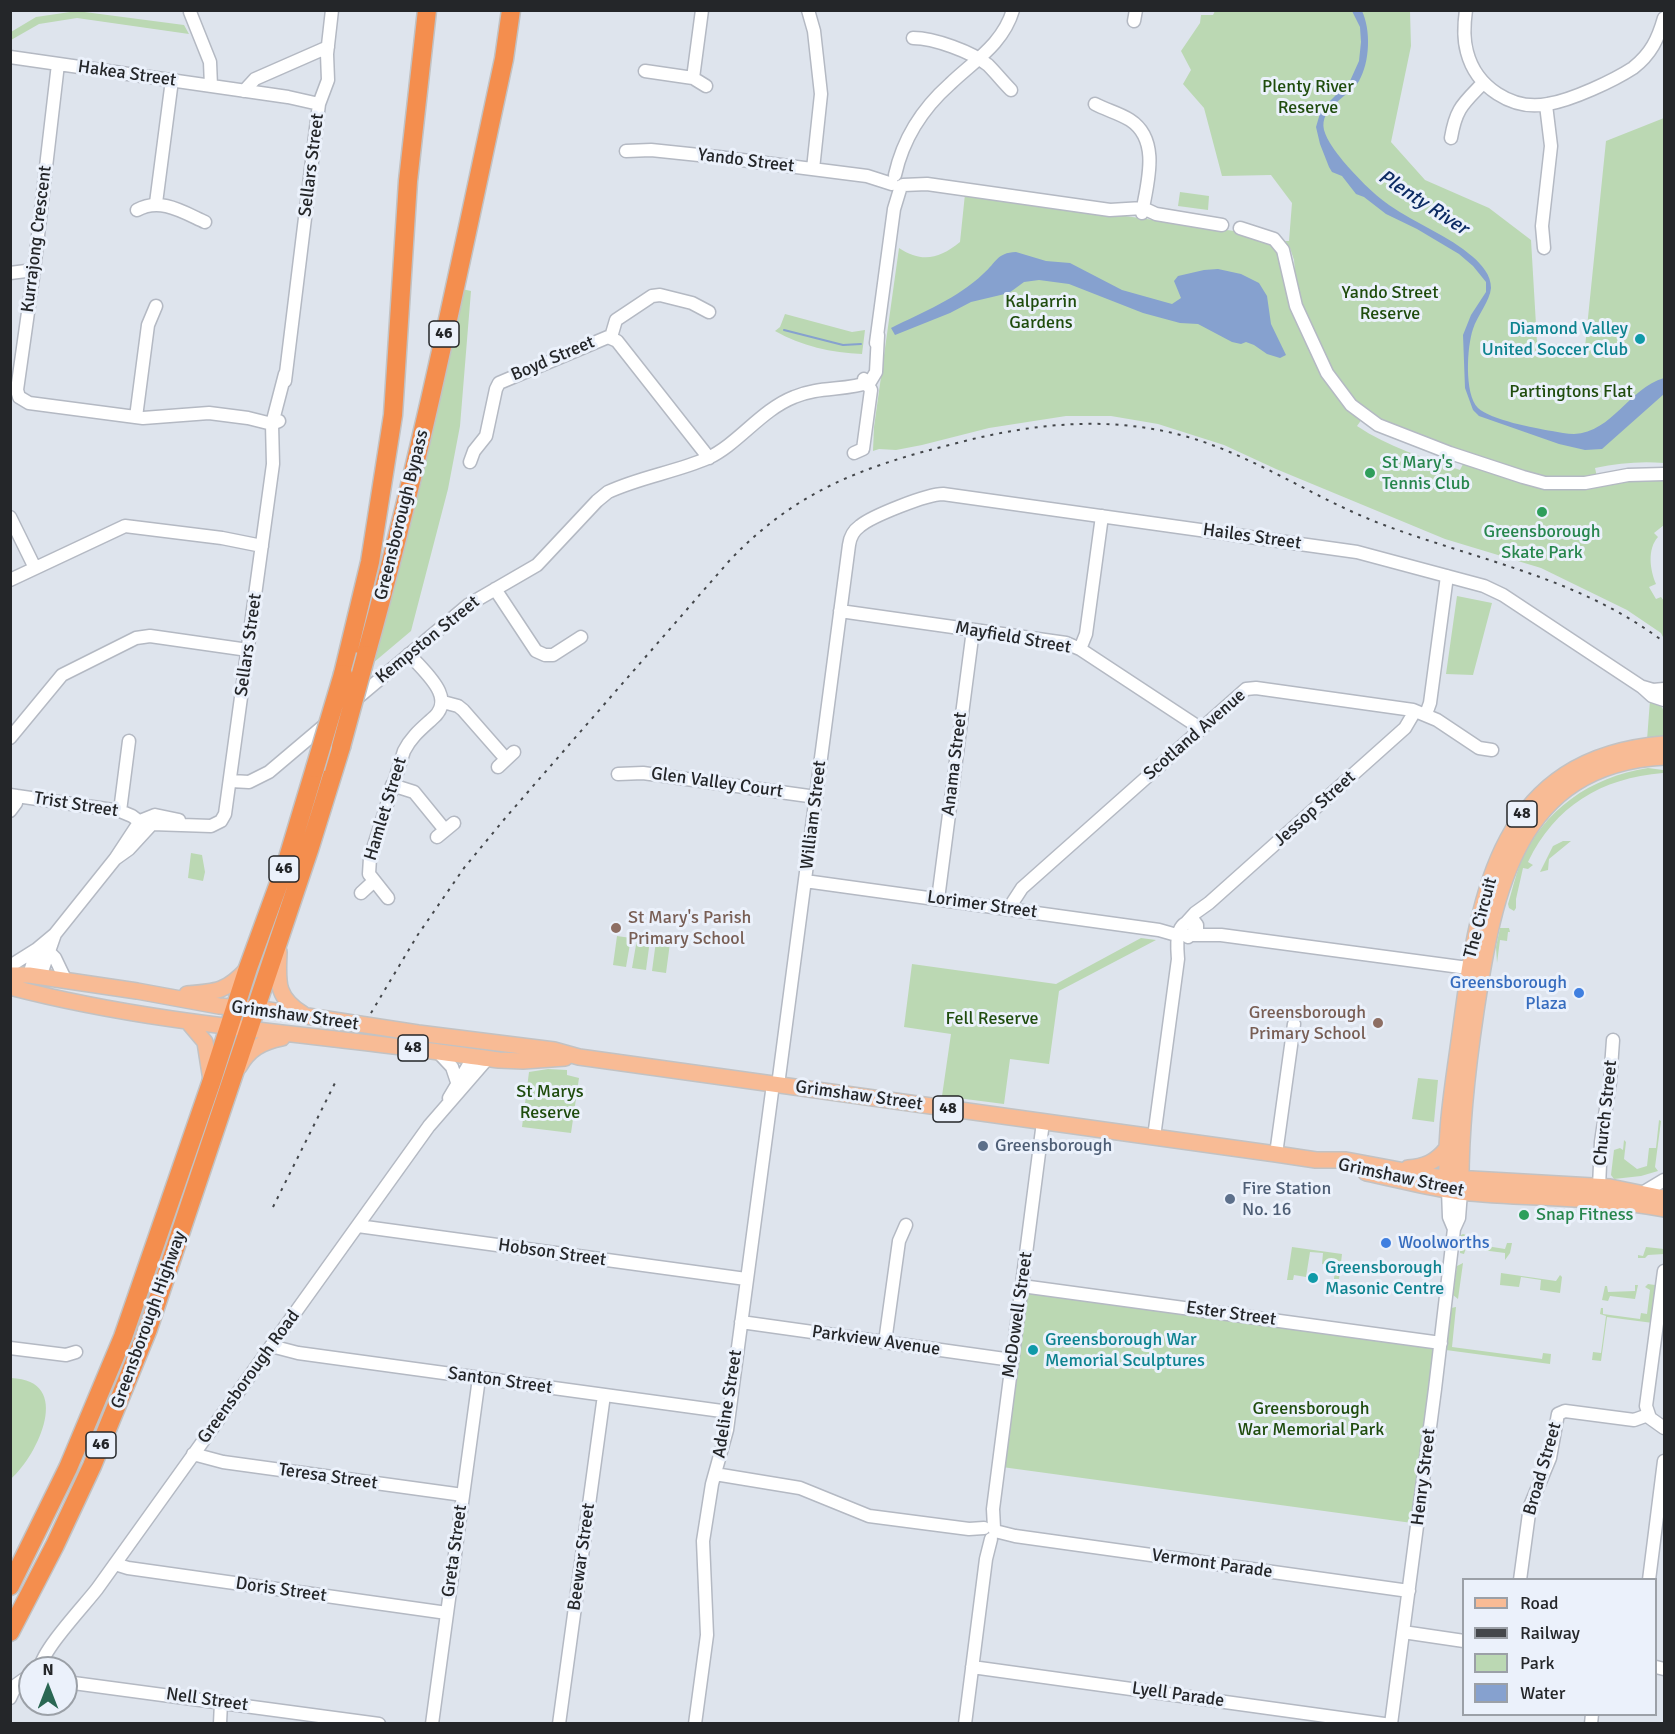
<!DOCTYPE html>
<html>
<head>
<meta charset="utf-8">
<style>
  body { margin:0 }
  #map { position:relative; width:1675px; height:1734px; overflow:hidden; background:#dee4ed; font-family:Signika,sans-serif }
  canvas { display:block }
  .frame { position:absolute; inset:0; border:12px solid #242629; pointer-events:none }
  .legend { position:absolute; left:1462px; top:1578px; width:195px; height:138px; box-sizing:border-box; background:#ebf1fb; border:2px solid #9ba0a7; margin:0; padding:8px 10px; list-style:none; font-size:18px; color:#242629 }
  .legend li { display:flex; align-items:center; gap:12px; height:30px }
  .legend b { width:30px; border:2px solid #9ba0a7 }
  .north { position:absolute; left:18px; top:1656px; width:60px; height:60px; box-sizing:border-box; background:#ebf1fb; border:2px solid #9ba0a7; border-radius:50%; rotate:0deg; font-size:16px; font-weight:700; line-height:24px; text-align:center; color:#242629 }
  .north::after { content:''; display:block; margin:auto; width:21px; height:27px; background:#2a6753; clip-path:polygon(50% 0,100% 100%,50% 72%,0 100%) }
</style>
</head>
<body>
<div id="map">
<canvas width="1675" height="1734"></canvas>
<div class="frame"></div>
<ul class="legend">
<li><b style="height:8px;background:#f8bb95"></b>Road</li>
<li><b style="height:8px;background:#44474b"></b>Railway</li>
<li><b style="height:16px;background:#bbd8b3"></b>Park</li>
<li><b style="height:16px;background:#86a1cf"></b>Water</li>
</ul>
<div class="north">N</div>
</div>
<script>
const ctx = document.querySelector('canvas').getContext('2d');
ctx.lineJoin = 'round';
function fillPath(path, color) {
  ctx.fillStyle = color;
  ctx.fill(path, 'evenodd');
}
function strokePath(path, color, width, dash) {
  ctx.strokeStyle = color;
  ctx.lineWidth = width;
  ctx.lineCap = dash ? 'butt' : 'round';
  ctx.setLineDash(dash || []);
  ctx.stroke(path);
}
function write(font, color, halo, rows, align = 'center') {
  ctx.font = font + ' Signika,sans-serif';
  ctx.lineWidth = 6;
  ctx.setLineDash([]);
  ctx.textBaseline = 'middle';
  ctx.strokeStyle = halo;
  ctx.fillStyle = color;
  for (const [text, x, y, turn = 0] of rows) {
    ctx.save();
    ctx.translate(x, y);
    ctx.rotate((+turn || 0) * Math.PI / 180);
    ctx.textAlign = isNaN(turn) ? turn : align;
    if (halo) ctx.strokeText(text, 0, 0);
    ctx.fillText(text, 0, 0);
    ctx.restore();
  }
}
fillPath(new Path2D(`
  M77 11 184 25 189 34 77 18 39 24 11 40V32L36 17Z
  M1215 11H1410L1411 46 1391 142 1425 180 1489 208 1531 240 1537 342 1585 347 1606 141 1664 118V463C1641 461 1619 463 1595 468L1597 477 1591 479 1539 478 1388 425 1356 404 1337 381 1297 296 1294 260 1290 248 1285 241H1289L1292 203 1271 175 1222 176 1204 108 1183 84 1191 70 1181 51 1200 23 1201 15H1213Z
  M1180 192 1209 196 1208 210 1178 206Z
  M965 194 1256 234 1276 244 1291 304 1362 419 1357 426C1388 447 1425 458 1460 470L1464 462 1521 481 1664 480V525L1654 533 1658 537C1647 549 1650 570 1656 584L1649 587 1656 599 1661 597 1664 601V639L1661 633 1627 610 1541 568 1445 539 1276 469 1224 445 1158 424 1111 416H1066L989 428 922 445 896 450 879 449 873 451 874 427 899 248C922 263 939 259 960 242Z
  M462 289 471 291 460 426 448 489 411 631 373 663 416 504Z
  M785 314 852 332 865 330 862 354C832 353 801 346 775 331L780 327Z
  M1457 596 1492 603 1473 675 1446 674Z
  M1650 700C1670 707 1664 718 1664 737L1647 740Z
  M1648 768 1663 770V773C1601 778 1555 806 1528 862L1533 865 1528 869 1523 868 1516 899V908L1514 911 1509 908 1508 904C1512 891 1515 877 1520 864 1543 810 1590 777 1648 768Z
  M1563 841H1571L1549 859 1548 870 1540 872 1553 846Z
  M191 853 202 855 205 872 203 881 188 878Z
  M1500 928H1509L1510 932H1508L1507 941 1500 940 1497 963 1496 947Z
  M617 936 631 938 626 967 613 965Z
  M1141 938 1156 940 1059 991 1049 1064 1010 1059 1004 1104 942 1096 951 1034 904 1027 912 964 1056 984Z
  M637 939 650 940 646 970 632 968Z
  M656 941 670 943 666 973 652 971Z
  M548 1069 567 1070V1075L579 1078 571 1133 522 1127 529 1072Z
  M1418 1078 1438 1080 1434 1122 1412 1119Z
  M1659 1120 1661 1121 1655 1167 1658 1171 1641 1176 1614 1179 1611 1175 1614 1150 1620 1148 1623 1150 1624 1140 1626 1142 1624 1159 1637 1169 1647 1166 1649 1148H1656Z
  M1463 1234 1475 1238 1474 1244 1505 1249 1507 1243H1512L1510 1253 1505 1260V1253L1466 1248 1464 1254 1460 1253 1461 1235Z
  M1292 1247 1342 1254 1339 1279H1334L1335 1267 1322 1264 1323 1253 1310 1252 1306 1277 1294 1275 1293 1280H1287Z
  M1646 1247 1664 1249V1254L1648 1255 1645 1258H1638V1255L1643 1256Z
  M1463 1263 1458 1299 1453 1295 1457 1266Z
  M1501 1273 1556 1281 1560 1275 1562 1277 1560 1293 1540 1290 1541 1280 1521 1277 1519 1287 1500 1285Z
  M1648 1284 1655 1285 1657 1289 1653 1323 1607 1317 1601 1361 1592 1360 1593 1352 1601 1353 1606 1316 1600 1314 1601 1308H1603V1314L1640 1319 1641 1313 1647 1314 1650 1290 1645 1287Z
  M1635 1285H1638L1635 1299 1610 1296 1608 1301 1602 1300 1605 1286H1607L1608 1292 1635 1291Z
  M1030 1292 1431 1346 1434 1351 1412 1523 1002 1467 1026 1296Z
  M1456 1307 1452 1347 1542 1359 1543 1353 1551 1354 1550 1364 1446 1350 1451 1308Z
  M11 1378C74 1380 38 1455 11 1479Z`), '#bbd8b3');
fillPath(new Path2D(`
  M1352 11H1362C1371 30 1370 62 1359 81 1349 97 1319 107 1324 130 1327 141 1336 152 1343 161 1356 176 1372 193 1389 205 1416 224 1448 235 1473 257 1482 265 1491 275 1491 288 1490 301 1477 316 1473 329 1467 346 1464 394 1478 408 1491 420 1534 428 1552 431 1559 432 1567 434 1574 434 1613 432 1629 388 1664 378V394L1602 449 1585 450 1559 444 1479 416 1473 410 1465 388 1463 335 1471 315 1486 292V282L1473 266 1459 254 1417 229 1386 214 1364 197 1356 194 1342 176 1332 172 1329 167 1320 144 1316 127 1321 110 1350 81 1359 61 1361 42 1360 27Z
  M1016 252 1046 261 1070 263 1122 290 1172 304 1181 298 1174 281 1178 276 1204 270 1218 269 1241 274 1259 283 1267 296 1271 324 1286 355 1280 358 1267 354 1254 345 1246 342 1241 344 1232 342 1198 324 1180 323 1143 313 1069 284 1039 280 1024 282 1009 293 971 302 950 313 895 335 891 328C923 312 958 298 983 274 997 262 996 253 1016 252Z`), '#86a1cf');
strokePath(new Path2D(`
  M784 330 843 345 861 344`), '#86a1cf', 2);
const minor = new Path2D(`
  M808 10 814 31 821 94 813 169
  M1466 10C1464 24 1463 38 1467 52 1476 87 1512 111 1548 104 1572 100 1613 81 1633 68 1651 54 1658 39 1664 18
  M190 12 210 62 211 86
  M1134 21 1136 10
  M913 38C934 38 972 52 988 65 996 73 1003 82 1011 90
  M10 57 288 97 319 104
  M58 64 34 270 17 390 19 397 29 403 143 418 209 413 248 418 272 424 279 421
  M645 71 693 78 702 10
  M693 78 706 86
  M244 91 255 79 328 47
  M1095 104C1106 110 1119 113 1130 120 1161 140 1147 184 1142 213
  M1451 138C1456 108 1463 104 1483 83
  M626 151 651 150 718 157 867 176 892 184
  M895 175C903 139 923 108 950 84 974 61 1003 44 1013 10
  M903 185 927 184 1110 210 1143 208 1156 214 1222 225
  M156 203 172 80
  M137 210C160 197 183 212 205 222
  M1240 228 1274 239 1283 250 1296 306 1327 373 1351 405 1378 425 1450 453 1523 477 1545 483H1585L1628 475 1664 474
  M1544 248 1542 226 1551 146 1546 105
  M10 273 34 270
  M611 337 616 320 652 296 660 295 692 303 709 312
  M876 343 894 209 901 186
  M285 381 319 104 328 80 327 54 332 10
  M136 417 148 325 156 306
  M854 453 863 449 871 390 864 379
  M470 462 474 451 486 436 496 389 499 383 608 337 617 341 709 458
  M10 517 35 568
  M10 580 125 526 222 538 262 546
  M495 589 536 651 545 655H553L581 637
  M840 611 1066 643 1080 649 1200 728
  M1080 649 1086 634 1102 516
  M1643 687 1653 690 1664 689
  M355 700 468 605 537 565 597 501 608 492C640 477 676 472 708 458 738 444 761 410 794 397 819 386 846 391 870 382L876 372 878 335
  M443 702 458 706 463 710 506 759
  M1426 714 1430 703 1447 576
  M10 738 62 675 136 638 150 636 248 650
  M498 767 514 752
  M618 774 643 773 816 797
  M231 781 249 782 269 772 327 723
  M392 785 414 792 445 830
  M10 795 120 811 132 816 144 825
  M10 811 16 803 17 796
  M120 811 129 741
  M437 837 454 823
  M115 859 129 849 152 824 211 826 221 821 225 814 273 464 272 424 285 374
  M805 881 1159 930 1180 936
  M361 893 374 881
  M388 898 369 874 370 858 404 751C411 737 421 729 432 719 458 698 424 672 409 654
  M938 899 973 630
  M1009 908 1022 888 1246 689 1256 688 1413 710 1437 720 1479 748 1492 750
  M1186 923 1195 913 1209 903 1405 728 1415 711
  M1192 935H1221L1468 968
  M49 952 55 958 66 981
  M10 966 37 949
  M29 975 37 949 55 934 115 859 140 821 155 815 179 820
  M40 977 55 934
  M437 1051 452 1067 457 1082
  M778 1085 849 545C850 537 853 531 860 526 872 516 927 494 943 494L1357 552 1484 586 1503 595 1642 687 1652 696 1664 700
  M449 1098 474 1056
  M1154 1137 1178 959C1177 945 1174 922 1194 921L1197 925V930L1188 937
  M1276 1154 1294 1024
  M1599 1187 1601 1142 1610 1082 1613 1040
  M1448 1190 1449 1217 1454 1229
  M1644 1192 1664 1180
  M358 1226 746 1279
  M1664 1271 1646 1406 1650 1418 1664 1428
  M1022 1286 1441 1343
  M741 1322 1012 1360
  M885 1342 899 1241 906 1225
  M271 1346 298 1353 729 1412
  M10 1348 66 1355 76 1352
  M193 1454 223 1462 463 1495
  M715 1474 800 1488 869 1516 969 1529 984 1528
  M994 1528 993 1509 1043 1122
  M995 1531 1015 1536 1409 1591
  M115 1564 128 1568 447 1613
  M1520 1580 1530 1506 1550 1458 1558 1414 1565 1411 1634 1420 1648 1415
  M1649 1580 1664 1461
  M1403 1632 1464 1641
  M972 1667 1384 1724
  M1656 1667 1664 1669
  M40 1668C43 1649 83 1607 97 1589L429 1126 488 1058
  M66 1682 379 1724
  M10 1698 16 1685 30 1675
  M220 1724 221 1702
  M432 1724 479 1378
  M559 1724 604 1395
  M695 1724 707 1635 703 1541 712 1484 727 1430 773 1084
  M965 1724 986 1559 991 1539
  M1391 1724 1435 1389 1454 1229 1459 1218 1461 1192
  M1591 1724 1592 1714`);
const major = new Path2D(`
  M279 952C278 981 275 997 303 1014
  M10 975H29L137 991 219 1006 268 1010 418 1033 554 1050 579 1057 1276 1154 1316 1160H1346L1437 1177 1610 1187 1664 1198
  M10 987C117 1015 227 1027 335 1039 390 1045 445 1053 499 1060L523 1061 565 1058
  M187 994C217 992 227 991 247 969
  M188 1022 205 1042 211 1080
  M239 1067C249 1049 262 1042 282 1038
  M1408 1168C1424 1167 1436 1162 1446 1149
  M1366 1173C1397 1179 1427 1188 1460 1192 1528 1199 1597 1196 1664 1209
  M1448 1190C1443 1136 1454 1081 1461 1027 1479 891 1499 757 1664 744
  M1461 1192C1460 1131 1467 1071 1476 1011 1494 891 1517 765 1664 757`);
const highway = new Path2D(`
  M366 655C421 459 461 258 504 59L511 10
  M343 674 370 562 393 415 408 181 427 10
  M10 1586 68 1468 123 1337 211 1083 248 968 287 861 315 768
  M10 1632 55 1545 92 1466 148 1329 309 850 341 747`);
strokePath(minor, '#b4b9c3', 15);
strokePath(major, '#c2c2c3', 18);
strokePath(highway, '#c2c2c3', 21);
strokePath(minor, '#fff', 12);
strokePath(major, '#f8bb95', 15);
strokePath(highway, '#f48e4e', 18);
strokePath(new Path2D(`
  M371 1013 417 936 464 868 507 816 730 560C797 490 864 466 957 443 1034 423 1111 415 1188 437 1257 457 1317 500 1384 525 1480 561 1580 578 1664 642
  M273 1207 337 1079`), '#44474b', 2, [3, 6]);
const highwayBridge = new Path2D(`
  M341 747 366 655
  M315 768 343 674`);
strokePath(highwayBridge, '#c2c2c3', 21, []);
strokePath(highwayBridge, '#f48e4e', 18);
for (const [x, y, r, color] of [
  [1640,339,6,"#0f9aa8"],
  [1370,473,6,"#2e9e5b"],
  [1542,512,6,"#2e9e5b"],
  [616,928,6,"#8d6e63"],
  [1579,993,6,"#3f7fe0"],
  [1378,1023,6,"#8d6e63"],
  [983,1146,6,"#5c6f8a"],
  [1230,1199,6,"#5c6f8a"],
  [1524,1215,6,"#2e9e5b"],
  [1386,1243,6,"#3f7fe0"],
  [1313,1278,6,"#0f9aa8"],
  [1033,1350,6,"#0f9aa8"]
]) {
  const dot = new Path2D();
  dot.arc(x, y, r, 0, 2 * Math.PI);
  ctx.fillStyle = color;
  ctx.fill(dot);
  strokePath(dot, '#ebf1fb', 2);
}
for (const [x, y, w] of [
  [444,334,30],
  [1522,814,30],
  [284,869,30],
  [413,1048,30],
  [948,1109,30],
  [101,1445,30]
]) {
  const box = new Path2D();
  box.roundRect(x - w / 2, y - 13, w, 26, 4.5);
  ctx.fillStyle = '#ebf1fb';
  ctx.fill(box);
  strokePath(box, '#242629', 1.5);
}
write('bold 16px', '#242629', null, [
  ["46",444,334],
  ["48",1522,814],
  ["46",284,869],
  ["48",413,1048],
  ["48",948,1109],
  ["46",101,1445]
]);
write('18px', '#242629', '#ebf1fb', [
  ["Hakea Street",127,74,8],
  ["Yando Street",746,161,7],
  ["Sellars Street",312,165,-83],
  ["Kurrajong Crescent",37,239,-83],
  ["Boyd Street",553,359,-23],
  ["Greensborough Bypass",402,515,-76],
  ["Hailes Street",1252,537,8],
  ["Mayfield Street",1013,638,10],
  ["Kempston Street",428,640,-39],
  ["Sellars Street",249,645,-82],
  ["Scotland Avenue",1195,735,-41],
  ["Anama Street",955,764,-83],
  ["Glen Valley Court",717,783,8],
  ["Trist Street",76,805,9],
  ["Hamlet Street",386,809,-73],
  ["Jessop Street",1315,809,-42],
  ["William Street",814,815,-83],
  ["Lorimer Street",982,905,8],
  ["The Circuit",1481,918,-75],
  ["Grimshaw Street",295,1016,8],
  ["Grimshaw Street",859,1096,8],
  ["Church Street",1606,1113,-84],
  ["Grimshaw Street",1401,1178,12],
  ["Hobson Street",552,1253,8],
  ["Ester Street",1231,1314,8],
  ["McDowell Street",1018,1315,-82],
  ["Greensborough Highway",149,1320,-70],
  ["Parkview Avenue",876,1341,8],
  ["Greensborough Road",249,1377,-54],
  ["Santon Street",500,1381,8],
  ["Adeline Street",728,1404,-81],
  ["Broad Street",1543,1469,-74],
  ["Teresa Street",328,1477,8],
  ["Henry Street",1424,1477,-83],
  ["Greta Street",455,1551,-82],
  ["Beewar Street",582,1557,-82],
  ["Vermont Parade",1212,1564,8],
  ["Doris Street",281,1590,8],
  ["Lyell Parade",1178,1695,8],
  ["Nell Street",207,1700,8]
]);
write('18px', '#1f4c0d', '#ebf1fb', [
  ["Plenty River",1308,87],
  ["Reserve",1308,108],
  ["Yando Street",1390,293],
  ["Reserve",1390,314],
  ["Kalparrin",1041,302],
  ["Gardens",1041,323],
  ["Partingtons Flat",1571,392],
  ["Fell Reserve",992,1019],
  ["St Marys",550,1092],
  ["Reserve",550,1113],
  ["Greensborough",1311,1409],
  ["War Memorial Park",1311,1430]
]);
write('18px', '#0d838f', '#ebf1fb', [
  ["Diamond Valley",1628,329,"right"],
  ["United Soccer Club",1628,350,"right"],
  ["Greensborough",1325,1268],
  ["Masonic Centre",1325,1289],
  ["Greensborough War",1045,1340],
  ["Memorial Sculptures",1045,1361]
], 'left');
write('18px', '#27864d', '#ebf1fb', [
  ["St Mary's",1382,463],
  ["Tennis Club",1382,484],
  ["Greensborough",1542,532,"center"],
  ["Skate Park",1542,553,"center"],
  ["Snap Fitness",1536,1215]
], 'left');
write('18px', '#785e54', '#ebf1fb', [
  ["St Mary's Parish",628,918],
  ["Primary School",628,939],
  ["Greensborough",1366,1013,"right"],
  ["Primary School",1366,1034,"right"]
], 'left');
write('18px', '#366cbe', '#ebf1fb', [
  ["Greensborough",1567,983],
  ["Plaza",1567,1004],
  ["Woolworths",1398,1243,"left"]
], 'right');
write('18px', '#4e5e75', '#ebf1fb', [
  ["Greensborough",995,1146],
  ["Fire Station",1242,1189],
  ["No. 16",1242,1210]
], 'left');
write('italic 20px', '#0c2b63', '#ebf1fb', [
  ["Plenty River",1423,203,33]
]);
</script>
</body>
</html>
